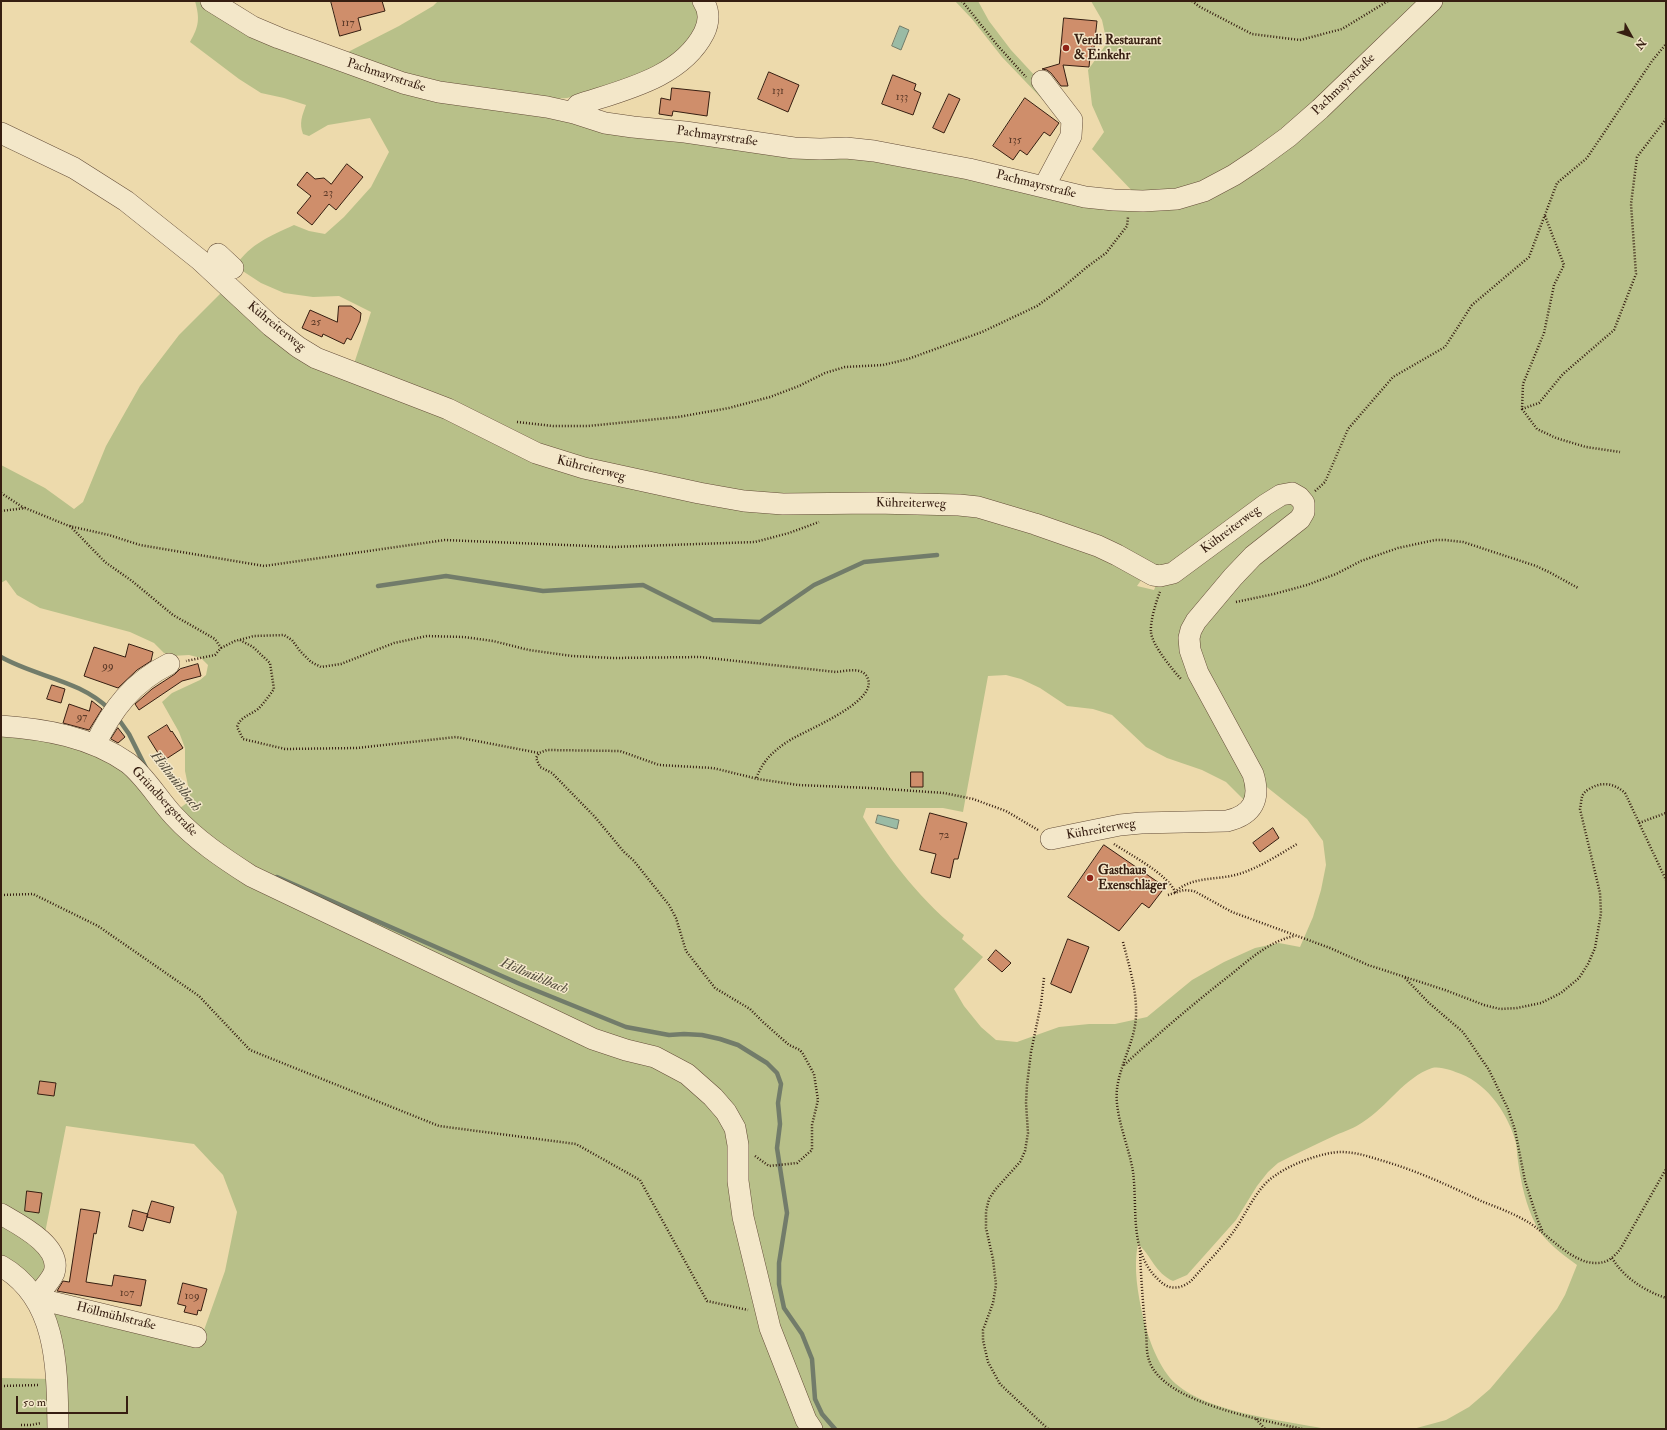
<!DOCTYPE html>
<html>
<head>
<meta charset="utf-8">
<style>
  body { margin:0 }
  #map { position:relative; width:1667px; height:1430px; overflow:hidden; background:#eddaac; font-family:"IM FELL Double Pica",serif }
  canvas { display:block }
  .frame { position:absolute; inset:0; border:2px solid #361e11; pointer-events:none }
  .north { position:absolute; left:1611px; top:16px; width:40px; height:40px; -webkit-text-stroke:3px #f3e7c9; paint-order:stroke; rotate:130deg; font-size:11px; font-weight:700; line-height:16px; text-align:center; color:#361e11 }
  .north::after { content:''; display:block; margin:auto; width:14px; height:18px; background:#361e11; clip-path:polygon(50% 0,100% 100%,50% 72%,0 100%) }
  .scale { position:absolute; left:16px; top:1396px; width:112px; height:18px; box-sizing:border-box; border:2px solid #361e11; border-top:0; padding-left:5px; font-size:12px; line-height:14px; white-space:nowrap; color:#361e11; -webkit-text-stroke:3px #f3e7c9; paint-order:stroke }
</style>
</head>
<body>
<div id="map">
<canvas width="1667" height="1430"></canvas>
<div class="frame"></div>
<div class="north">N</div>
<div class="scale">50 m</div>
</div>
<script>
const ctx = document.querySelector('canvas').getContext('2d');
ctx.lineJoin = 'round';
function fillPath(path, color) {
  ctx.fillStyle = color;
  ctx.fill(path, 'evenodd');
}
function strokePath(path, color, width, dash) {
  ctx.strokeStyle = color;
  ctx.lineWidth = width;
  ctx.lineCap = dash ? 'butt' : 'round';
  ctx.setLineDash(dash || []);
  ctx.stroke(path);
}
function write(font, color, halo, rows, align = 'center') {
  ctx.font = font + ' "IM FELL Double Pica",serif';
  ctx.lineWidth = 3;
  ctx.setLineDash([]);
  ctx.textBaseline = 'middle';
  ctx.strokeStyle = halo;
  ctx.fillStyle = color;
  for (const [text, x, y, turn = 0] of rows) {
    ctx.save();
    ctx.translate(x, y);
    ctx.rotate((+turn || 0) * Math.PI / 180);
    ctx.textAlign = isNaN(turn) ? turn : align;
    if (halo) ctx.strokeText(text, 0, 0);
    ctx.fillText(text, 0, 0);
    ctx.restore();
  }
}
fillPath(new Path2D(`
  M195 1H198L228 21 324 61 833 155 1137 196 1092 149 1104 132 1092 105 1088 70 1107 43 1102 20 1091 1H1666V1429H1413L1446 1420 1469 1407 1490 1389 1557 1309 1565 1295 1577 1265C1562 1254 1545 1242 1536 1225 1526 1206 1521 1183 1518 1161 1517 1155 1517 1149 1516 1143 1509 1116 1489 1085 1461 1074 1453 1071 1441 1066 1432 1068 1405 1077 1387 1107 1363 1122 1355 1128 1345 1131 1336 1135 1317 1144 1297 1153 1278 1163L1268 1172 1257 1186 1236 1220 1187 1275 1173 1281C1155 1273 1151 1255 1138 1244 1133 1268 1138 1294 1143 1317 1148 1338 1159 1369 1176 1384 1210 1413 1282 1420 1326 1429H62L46 1305 203 1333 225 1271 237 1212 223 1175 194 1144 66 1126 44 1238 1 1209V731L26 734 113 759 169 816 191 800 185 771V748L179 732 162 702 172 693 200 680 206 675 208 665 201 658 189 655 171 656 164 653 154 643 130 632 40 608 17 595 6 580 1 583V465L45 488 74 509 83 502 106 446 140 386 179 335 224 290 350 376 371 312 339 296 313 297 284 293 261 283 235 266C252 243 268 237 294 225L309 231 325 234 344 217 371 187 389 152 370 118 328 125 309 136 303 134C299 123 302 116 306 105L284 98 261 93 239 79 190 42C199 26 200 19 195 1ZM1149 569 1162 571 1154 590 1137 586ZM1006 675 1021 679 1040 688 1067 706 1093 709 1112 715 1146 747 1167 758 1202 770 1226 782 1246 802 1263 784 1307 819 1323 841 1326 865 1321 890 1313 917 1300 947 1279 943 1255 948 1224 962 1192 980 1147 1017 1115 1024H1089L1059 1027 1017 1042 996 1040 981 1027 964 1006 954 989 983 957 962 939 964 935C922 902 891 862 863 817L866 808H943L963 812 988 676Z
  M438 1H697L702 12 687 48 633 82 567 98 551 99 448 87 344 54 399 26 433 6Z
  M955 1H978L989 21 1011 50 1036 77 1044 101 1002 57 972 19Z
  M1 1218 48 1253 40 1287 1 1263Z
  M1 1378 53 1379 54 1429H1Z`), '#b8c089');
const water = new Path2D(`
  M900 26 909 30 901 50 892 46Z
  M878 815 899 820 897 829 876 823Z`);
fillPath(water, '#9abba5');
strokePath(water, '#727c6a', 1);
strokePath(new Path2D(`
  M378 586 446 576 543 591 643 585 713 620 760 622 814 585 864 562 937 555
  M1 657C36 677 80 680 109 709
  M117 717 129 734 146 768
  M277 877 520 984 626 1027 669 1035 684 1034 702 1035 720 1039 738 1045 767 1063 777 1073 781 1084 778 1103 780 1124 777 1148 787 1213 779 1263V1284L784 1308 802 1334 812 1359 815 1399 822 1414 835 1429`), '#727c6a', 4.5);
const building = new Path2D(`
  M331 1H382L385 11 358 18 361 30 340 36Z
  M1064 18 1097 21 1094 48 1091 47 1089 67 1063 65 1068 86H1061L1051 73 1047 70 1042 69 1059 64Z
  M769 72 799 85 788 112 758 99Z
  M893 75 916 84 914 90 921 93 913 115 882 104Z
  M672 88 710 92 707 116 673 111 672 116 659 114 661 98 670 100Z
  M949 94 960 99 944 133 933 128Z
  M1025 98 1059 123 1050 136 1044 132 1027 155 1020 150 1013 160 993 146Z
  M347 164 363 177 336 210 329 204 312 225 297 213 311 196 297 185 307 172 315 179 324 178 331 184Z
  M339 306H351L361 313 360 321 351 340 347 338 344 344 323 334 322 337 302 328 310 310 337 322Z
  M129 644 153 652 151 661 137 670 118 688 84 676 94 647 125 657Z
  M198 664 201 676 182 681 139 710 135 704 152 689 175 674 180 669Z
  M52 685 65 689 61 703 47 699Z
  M92 701 102 709 89 730 63 723 69 704 89 711Z
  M167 725 171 732 172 731 183 748 163 761 148 737Z
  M118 728 125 737 118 743 111 739Z
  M911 772H923V787H911Z
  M930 813 967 823 958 859H954L950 878 931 873 936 854 920 850Z
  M1273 828 1279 838 1260 852 1253 843Z
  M1104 845 1165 887 1149 908 1142 903 1119 931 1068 897Z
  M1068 939 1089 947 1071 993 1051 984Z
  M996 950 1011 963 1002 972 988 960Z
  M40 1081 56 1083 54 1096 38 1094Z
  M27 1191 42 1193 39 1213 25 1211Z
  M152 1201 174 1207 170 1223 147 1217Z
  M81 1209 100 1212 96 1234 94 1233 86 1282 112 1286 114 1275 146 1280 141 1306 57 1291 63 1281 69 1282Z
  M133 1210 148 1214 143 1231 129 1227Z
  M183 1283 207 1289 201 1311 198 1310 197 1315 184 1312 186 1306 178 1304Z`);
fillPath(building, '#cf8e6b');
strokePath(building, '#361e11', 1);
const minor = new Path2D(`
  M211 1 253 27 279 38 403 83 439 92 547 107 574 113 605 123 633 127 685 132 794 148 820 149 846 148 874 151 969 169 1085 197 1114 200 1143 201 1177 199 1204 191 1234 175 1258 159 1288 137 1320 109 1432 1
  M1042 81 1072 120 1071 136 1044 187
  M574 113 575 109 578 105C623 90 681 78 704 33 709 23 710 11 703 1
  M1 133 74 168 126 201 200 260 271 326 298 347 316 358 448 409 536 453 584 468 699 493 744 501 783 504 875 503 959 505 978 507 1035 524 1098 546 1117 555 1153 575 1160 576 1173 573 1265 505 1281 495 1292 493 1299 497 1304 503V512L1300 519 1253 556 1233 577 1196 621 1191 630 1189 638 1190 650 1198 673 1253 774C1261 799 1253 815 1227 821L1141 823 1120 825 1051 839
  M218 254 233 268
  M1 726C45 729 91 737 128 763 145 776 159 800 174 816 196 840 223 858 251 876L593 1039 626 1050 655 1057 687 1074 713 1097 726 1112 735 1128 738 1145V1181L743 1217 770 1328 806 1420 812 1429
  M95 745C112 709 133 682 169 664
  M1 1214C18 1224 63 1246 54 1273 50 1282 41 1291 35 1298
  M1 1266C59 1299 57 1371 58 1429
  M35 1298 196 1337`);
strokePath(minor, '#644d38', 22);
strokePath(new Path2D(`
  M962 1 998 46 1026 77
  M1192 1 1200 7 1252 34 1300 40 1342 29 1388 1
  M1545 216 1564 265 1554 285 1544 333 1523 384 1522 409 1539 403 1563 374 1614 330 1636 274 1631 204 1637 157 1666 119
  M1522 409 1537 429 1556 438 1586 447 1620 452
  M517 422 553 426H588L678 417 729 408 770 397 799 386 825 373 845 367 883 365 908 359 982 332 1037 306 1062 288 1087 267 1106 253 1127 226 1128 217
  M1315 491 1325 482 1348 429 1393 377 1445 347 1472 305 1529 257 1557 183 1587 158 1652 61 1666 44
  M1 493 24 508
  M1 511 25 508 69 526 109 535 140 545 264 566 445 540 613 547 755 542 789 533 819 522
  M70 526 105 562 132 581 173 615 215 639 221 648 215 655 186 661
  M1160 592C1156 602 1150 621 1151 632 1152 645 1172 669 1181 679
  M1236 602 1274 594 1307 585 1336 574 1361 561 1398 548 1435 540H1445L1463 542 1536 566 1549 572 1578 588
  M240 640 253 647 270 663 274 689C269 696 264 703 258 709 250 715 240 717 237 727L243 739 285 749 357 748 456 737 539 753
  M221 648 235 641 254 636 284 635 292 640 300 651 311 662 321 667 341 664 394 643 427 636 464 637 493 641 529 650 572 656 613 658 700 657 836 672C847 671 863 666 868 679 877 703 803 731 787 742 772 752 762 762 756 779
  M1639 823 1666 813
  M1114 844C1129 854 1169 875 1175 892 1193 875 1220 881 1242 873 1262 866 1280 854 1297 844
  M1 895 33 894 98 926 199 996 250 1050 439 1126 576 1144 640 1180 707 1301 748 1310
  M1168 895 1184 890 1194 891 1232 912 1330 948 1368 965 1445 990 1484 1005 1500 1009 1517 1008 1541 1003 1561 993 1579 978 1588 964 1595 948 1601 913 1600 893 1580 809C1581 805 1581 800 1582 797 1583 793 1587 790 1591 788 1603 781 1615 784 1625 793L1666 880
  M1123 942C1129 966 1137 990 1136 1016 1135 1041 1120 1064 1117 1089 1114 1114 1129 1146 1133 1172 1138 1210 1128 1254 1161 1282 1171 1291 1182 1288 1191 1281 1204 1266 1219 1251 1231 1235 1246 1216 1255 1188 1276 1175 1291 1164 1323 1152 1341 1152 1355 1152 1367 1156 1380 1160 1415 1170 1448 1185 1481 1201 1496 1207 1513 1213 1528 1222 1548 1234 1572 1264 1597 1263 1608 1263 1615 1256 1621 1248L1666 1169
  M1044 978 1041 1004 1031 1052 1027 1085 1026 1103 1028 1133 1025 1151 1020 1162 995 1190 989 1199 986 1211V1228L993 1259 996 1285 993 1303 983 1330V1340L988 1362 1000 1384 1048 1429
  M1405 978 1429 1003 1463 1032 1489 1070 1508 1109 1515 1130 1525 1181 1538 1221 1543 1232
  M1124 1065C1158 1034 1193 1004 1229 976 1249 960 1268 942 1294 936
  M755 1156 769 1166 797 1163 812 1150V1125L818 1100 814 1074 803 1054 800 1050 789 1045 763 1022 750 1009 715 988 686 951 676 918 669 905 634 861 624 852 595 817 552 773 540 767 536 758 539 753 547 750 620 751 659 765 713 768 758 779 798 785 871 788 944 793 973 799 1006 811 1038 830
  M1140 1251C1141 1278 1143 1306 1146 1333 1147 1341 1146 1352 1149 1360 1162 1403 1264 1420 1302 1429
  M1612 1258C1624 1278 1645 1291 1666 1298
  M1 1386 39 1385
  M1256 1419 1265 1429
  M21 1425H31L41 1423`), '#361e11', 2.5, [1, 2]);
strokePath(minor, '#f3e7c9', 21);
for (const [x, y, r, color] of [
  [1066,48,4,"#8f2418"],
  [1090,878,4,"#8f2418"]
]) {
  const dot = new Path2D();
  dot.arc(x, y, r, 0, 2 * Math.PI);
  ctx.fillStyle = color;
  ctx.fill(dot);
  strokePath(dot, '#f3e7c9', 1.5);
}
write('11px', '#5c3a28', null, [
  ["117",348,24],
  ["131",778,92],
  ["133",902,98],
  ["135",1015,141],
  ["23",328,194],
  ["25",316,323],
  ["99",108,667],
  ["97",82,718],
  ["72",944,836],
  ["107",127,1294],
  ["109",192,1297]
]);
write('bold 13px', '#361e11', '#f3e7c9', [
  ["Verdi Restaurant",1074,41],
  ["& Einkehr",1074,56],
  ["Gasthaus",1098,871],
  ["Exenschläger",1098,886]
], 'left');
write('13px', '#361e11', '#f3e7c9', [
  ["Pachmayrstraße",386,76,18],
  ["Pachmayrstraße",1344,85,-44],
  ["Pachmayrstraße",717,137,8],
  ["Pachmayrstraße",1036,185,14],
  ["Kühreiterweg",276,327,39],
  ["Kühreiterweg",591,469,14],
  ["Kühreiterweg",911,504,1],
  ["Kühreiterweg",1231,530,-37],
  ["Gründbergstraße",164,802,47],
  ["Kühreiterweg",1101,830,-10],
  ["Höllmühlstraße",116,1317,14]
]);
write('italic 14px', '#544d3d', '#f3e7c9', [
  ["Höllmühlbach",175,782,52],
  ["Höllmühlbach",534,977,23]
]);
</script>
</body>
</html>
